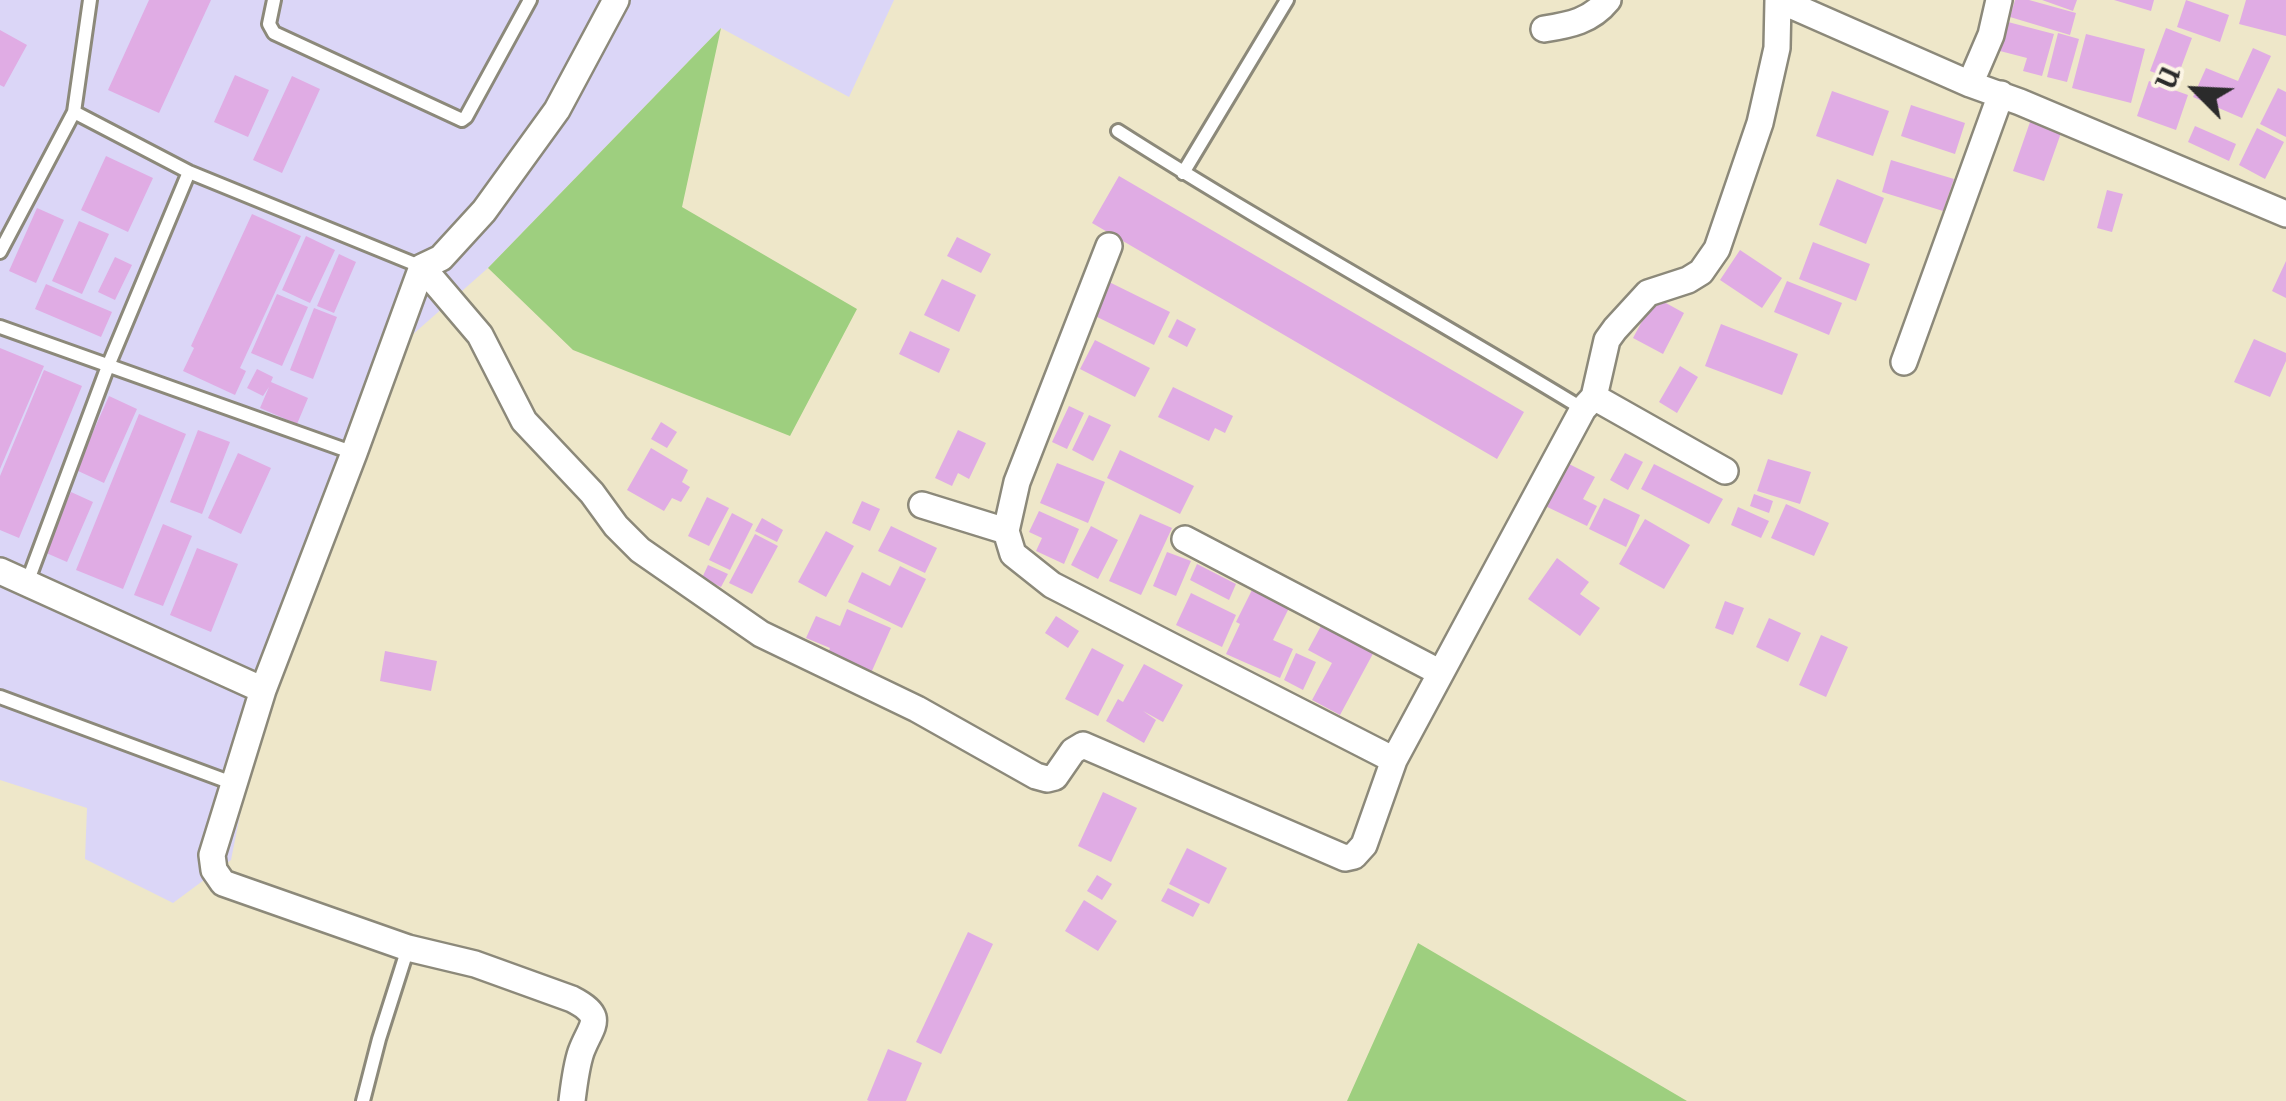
<!DOCTYPE html>
<html>
<head>
<meta charset="utf-8">
<style>
  body { margin:0 }
  #map { position:relative; width:2286px; height:1101px; overflow:hidden; background:#eee7c9; font-family:"IM FELL French Canon",serif }
  canvas { display:block }
  .north { position:absolute; left:2146px; top:40px; width:100px; height:100px; -webkit-text-stroke:8px #fcf5e5; paint-order:stroke; rotate:294deg; font-size:28px; font-weight:700; line-height:40px; text-align:center; color:#2b2b2b }
  .north::after { content:''; display:block; margin:auto; width:35px; height:45px; background:#2b2b2b; clip-path:polygon(50% 0,100% 100%,50% 72%,0 100%) }
</style>
</head>
<body>
<div id="map">
<canvas width="2286" height="1101"></canvas>
<div class="north">U</div>
</div>
<script>
const ctx = document.querySelector('canvas').getContext('2d');
ctx.lineJoin = 'round';
function fillPath(path, color) {
  ctx.fillStyle = color;
  ctx.fill(path, 'evenodd');
}
function strokePath(path, color, width, dash) {
  ctx.strokeStyle = color;
  ctx.lineWidth = width;
  ctx.lineCap = dash ? 'butt' : 'round';
  ctx.setLineDash(dash || []);
  ctx.stroke(path);
}
fillPath(new Path2D(`
  M0 0H894L849 97 721 28 488 268 385 359 258 724 231 860 173 903 85 859 87 808 0 780Z`), '#dbd6f7');
fillPath(new Path2D(`
  M721 28 682 207 857 309 790 436 573 350 488 268Z
  M1418 943 1687 1101H1347Z`), '#9ecf7f');
fillPath(new Path2D(`
  M149 0H211L159 113 108 90Z
  M2015 0H2029L2076 13 2070 35 2010 17Z
  M2042 0H2077L2073 11Z
  M2114 0H2154L2151 11Z
  M2186 0 2229 15 2220 42 2177 27Z
  M2246 0H2286V36L2239 24Z
  M2008 22 2054 34 2042 76 2023 71 2027 58 2000 51Z
  M2166 28 2192 38 2176 81 2150 71Z
  M0 30 27 45 4 87 0 85Z
  M2058 33 2079 39 2067 82 2047 77Z
  M2086 34 2145 49 2131 103 2072 88Z
  M2253 48 2271 56 2242 118 2193 97 2206 68 2238 81Z
  M235 75 269 90 248 137 214 122Z
  M292 76 320 89 282 173 253 160Z
  M2149 81 2188 95 2176 130 2137 116Z
  M2278 88 2286 92V137L2260 124Z
  M1832 91 1889 111 1873 156 1816 136Z
  M1911 105 1965 123 1955 154 1901 136Z
  M2030 122 2061 133 2044 181 2013 171Z
  M2195 126 2236 144 2229 161 2188 142Z
  M2257 128 2284 142 2265 179 2239 165Z
  M106 156 153 178 128 232 81 210Z
  M1891 160 1954 179 1943 211 1882 192Z
  M1119 176 1524 412 1497 459 1092 223Z
  M1837 179 1884 198 1866 244 1819 225Z
  M2107 190 2123 194 2112 232 2097 228Z
  M37 208 64 220 36 283 9 271Z
  M252 214 301 236 240 368 246 371 235 395 183 371 194 348 191 346Z
  M79 221 109 234 82 294 52 281Z
  M306 236 335 250 310 303 282 290Z
  M957 237 991 254 981 273 947 256Z
  M1813 242 1870 264 1856 301 1799 279Z
  M1740 250 1782 278 1762 308 1720 280Z
  M339 254 356 262 334 313 317 306Z
  M115 257 132 265 115 300 98 292Z
  M2286 261V298L2272 291Z
  M942 279 976 295 959 332 924 315Z
  M1103 279 1170 312 1154 345 1087 312Z
  M1787 281 1842 303 1829 335 1774 312Z
  M46 284 112 312 101 337 35 309Z
  M277 294 308 307 282 366 251 353Z
  M1655 297 1684 313 1663 354 1633 338Z
  M314 308 337 317 313 379 290 370Z
  M1177 319 1196 329 1187 347 1168 337Z
  M1721 324 1798 354 1782 395 1705 366Z
  M910 331 950 349 939 373 899 354Z
  M2254 339 2286 353V361L2270 397 2234 382Z
  M1095 340 1150 368 1135 397 1080 369Z
  M0 348 44 366 0 469Z
  M1680 366 1698 377 1677 413 1659 402Z
  M257 369 273 377 271 382 308 398 297 424 260 408 269 387 263 396 247 388Z
  M44 370 82 386 19 538 0 530V476Z
  M1173 387 1233 416 1225 433 1215 428 1209 441 1158 417Z
  M109 396 137 409 104 483 76 470Z
  M1069 406 1084 413 1067 449 1052 442Z
  M139 414 186 434 123 589 76 570Z
  M1089 415 1111 425 1093 461 1072 450Z
  M661 422 677 432 667 448 651 439Z
  M198 430 230 442 202 514 170 502Z
  M958 430 986 443 969 479 958 473 952 486 935 478Z
  M651 448 688 470 682 482 690 487 681 502 672 498 664 511 627 490Z
  M1120 450 1194 486 1180 514 1107 478Z
  M238 453 271 468 241 534 208 518Z
  M1625 453 1643 462 1628 490 1610 480Z
  M1768 459 1811 472 1800 504 1757 491Z
  M1561 460 1595 477 1583 499 1597 506 1587 526 1541 504Z
  M1057 463 1105 482 1088 523 1040 503Z
  M1654 464 1723 499 1709 524 1641 489Z
  M71 492 93 502 67 562 44 552Z
  M1754 494 1773 501 1769 513 1750 506Z
  M707 497 729 508 709 546 688 536Z
  M1604 498 1640 515 1626 547 1589 529Z
  M862 501 880 509 870 531 852 523Z
  M1786 504 1829 523 1814 556 1771 538Z
  M1738 507 1769 521 1761 538 1731 525Z
  M1039 511 1079 529 1064 564 1036 551 1042 538 1029 532Z
  M732 513 753 524 730 570 709 560Z
  M1140 514 1172 528 1141 595 1109 581Z
  M762 518 783 530 777 542 755 531Z
  M1645 519 1690 545 1664 589 1619 564Z
  M163 524 192 536 163 606 134 595Z
  M891 526 937 548 925 573 878 551Z
  M1091 526 1118 540 1098 579 1071 565Z
  M826 531 854 546 826 597 798 582Z
  M755 534 778 546 752 594 729 583Z
  M197 548 238 564 211 632 170 615Z
  M1167 552 1191 561 1176 596 1153 586Z
  M1557 558 1589 582 1580 594 1600 608 1580 636 1528 599Z
  M1197 564 1236 584 1229 600 1190 580Z
  M708 565 728 574 721 587 702 578Z
  M900 566 926 579 902 628 848 602 862 572 890 586Z
  M1257 580 1294 598 1273 640 1293 649 1280 678 1226 654 1240 624 1236 622Z
  M1191 593 1236 615 1222 647 1176 625Z
  M1725 601 1744 608 1733 635 1715 628Z
  M847 609 891 628 871 673 827 655 830 648 806 638 816 616 840 626Z
  M1056 616 1079 631 1068 648 1045 633Z
  M1769 618 1801 633 1788 662 1756 647Z
  M1321 626 1345 638 1348 633 1376 648 1340 715 1312 700 1332 663 1308 650Z
  M1821 635 1848 647 1826 697 1799 685Z
  M1092 648 1124 665 1098 716 1065 699Z
  M385 651 437 661 431 691 380 681Z
  M1296 653 1316 662 1303 690 1284 680Z
  M1144 664 1183 685 1163 722 1143 711 1156 720 1144 743 1106 721 1118 699 1123 702Z
  M1103 792 1137 808 1111 862 1078 846Z
  M1187 848 1227 868 1209 904 1169 884Z
  M1097 875 1112 884 1102 900 1087 891Z
  M1168 888 1200 904 1193 917 1161 901Z
  M1084 900 1117 921 1098 951 1065 931Z
  M968 932 993 944 941 1054 916 1042Z
  M888 1049 922 1063 906 1101H869L867 1100Z`), '#e0ace4');
const lane = new Path2D(`
  M274 0 269 24 274 33 462 120 466 117 530 0
  M74 112 189 172 422 267
  M1118 131C1270 228 1429 315 1583 409
  M1183 173 1287 0
  M0 252 74 112 90 0
  M0 327 354 453
  M27 583 108 366 189 172
  M0 697 232 783
  M363 1101 379 1039 408 948`);
const street = new Path2D(`
  M1779 0 1970 84 2020 102 2286 214
  M1544 29C1570 25 1591 21 1608 0
  M1970 84 1991 35 1999 0
  M422 267 480 335 524 421 592 493 616 526 640 550 761 634 917 709 1036 776 1047 779 1055 777 1073 751 1083 745 1345 858 1354 856 1364 845 1394 760 1583 409 1594 397 1607 340 1615 329 1648 293 1688 280 1701 272 1717 249 1760 123 1777 48 1778 0
  M1904 362 2001 94
  M1594 397 1725 471
  M922 505 1006 531 1013 554 1052 585 1394 760
  M1006 531 1017 482 1109 246
  M1185 539 1439 672
  M0 571 263 690
  M572 1101C574 1085 576 1067 581 1052 591 1025 607 1017 572 999L475 964 408 948 223 883 214 870 212 855 263 690 354 453 422 267 441 258 484 211 557 110 616 0`);
strokePath(lane, '#8c897a', 18);
strokePath(street, '#8c897a', 30);
strokePath(lane, '#fff', 12);
strokePath(street, '#fff', 25);
</script>
</body>
</html>
